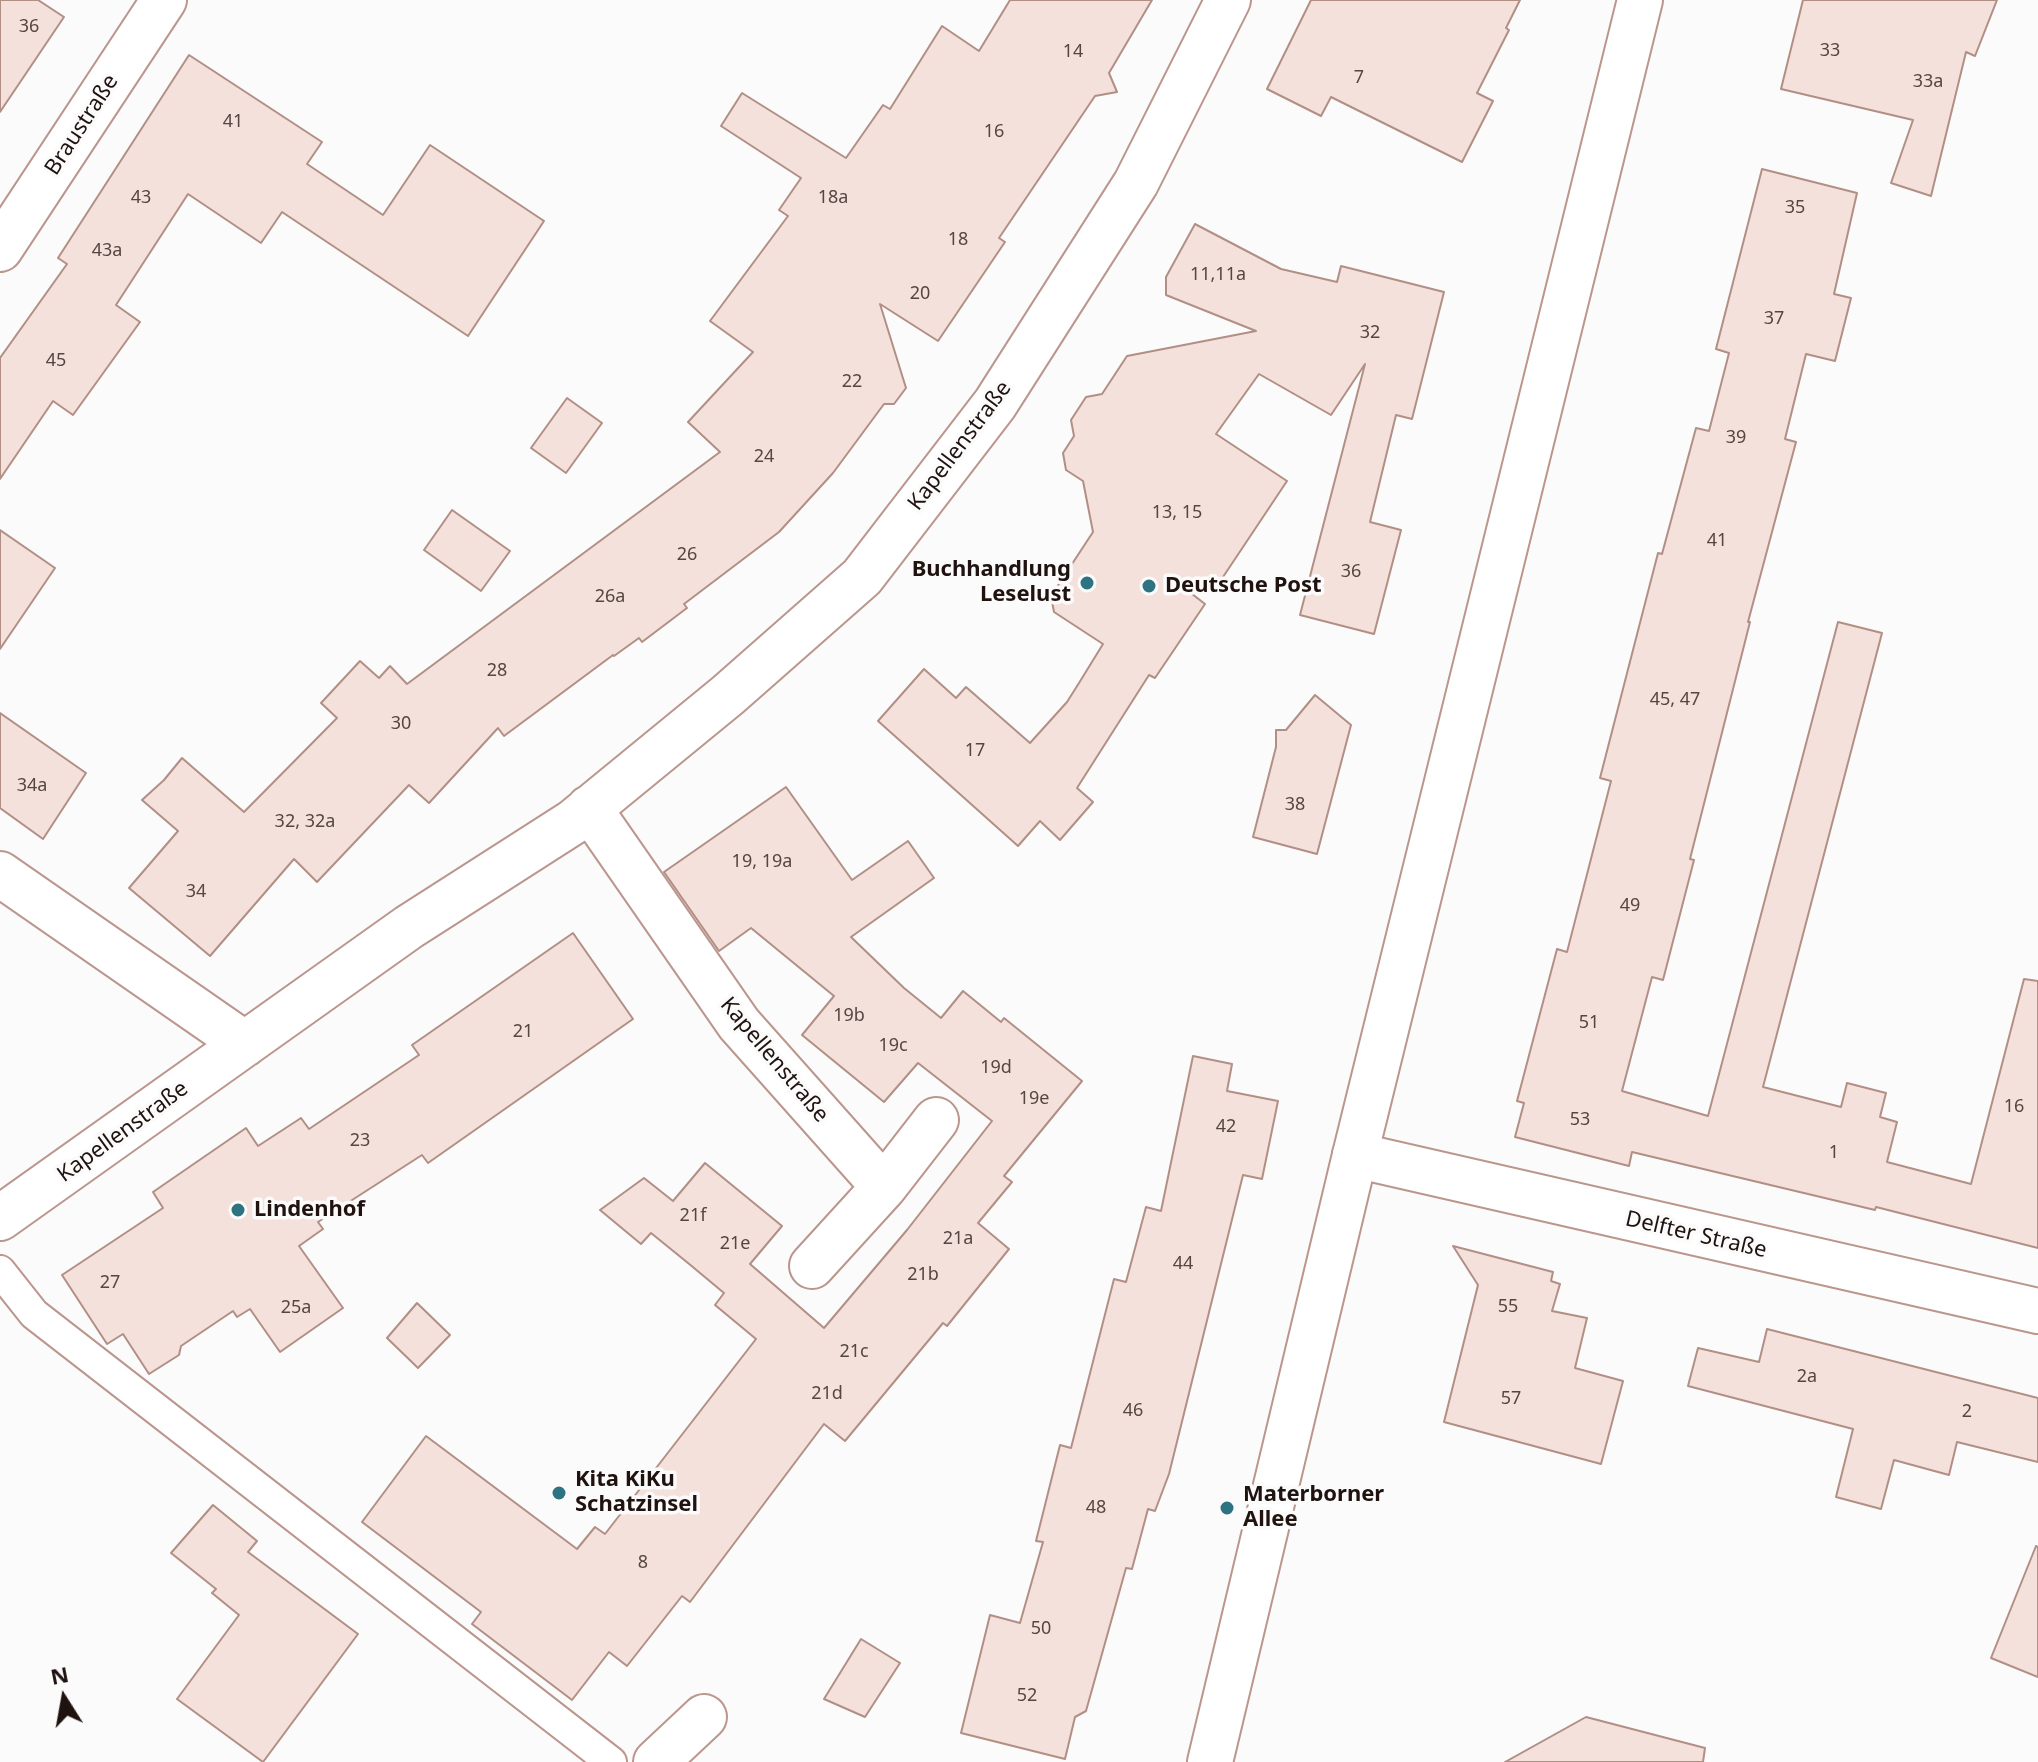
<!DOCTYPE html>
<html>
<head>
<meta charset="utf-8">
<style>
  body { margin:0 }
  #map { position:relative; width:2038px; height:1762px; overflow:hidden; background:#fbfbfb; font-family:"Noto Sans",sans-serif }
  canvas { display:block }
  .north { position:absolute; left:24px; top:1658px; width:80px; height:80px; -webkit-text-stroke:6px #fbfbfb; paint-order:stroke; rotate:349deg; font-size:22px; font-weight:700; line-height:32px; text-align:center; color:#1f120f }
  .north::after { content:''; display:block; margin:auto; width:28px; height:36px; background:#1f120f; clip-path:polygon(50% 0,100% 100%,50% 72%,0 100%) }
</style>
</head>
<body>
<div id="map">
<canvas width="2038" height="1762"></canvas>
<div class="north">N</div>
</div>
<script>
const ctx = document.querySelector('canvas').getContext('2d');
ctx.lineJoin = 'round';
function fillPath(path, color) {
  ctx.fillStyle = color;
  ctx.fill(path, 'evenodd');
}
function strokePath(path, color, width, dash) {
  ctx.strokeStyle = color;
  ctx.lineWidth = width;
  ctx.lineCap = dash ? 'butt' : 'round';
  ctx.setLineDash(dash || []);
  ctx.stroke(path);
}
function write(font, color, halo, rows, align = 'center') {
  ctx.font = font + ' "Noto Sans",sans-serif';
  ctx.lineWidth = 7;
  ctx.setLineDash([]);
  ctx.textBaseline = 'middle';
  ctx.strokeStyle = halo;
  ctx.fillStyle = color;
  for (const [text, x, y, turn = 0] of rows) {
    ctx.save();
    ctx.translate(x, y);
    ctx.rotate((+turn || 0) * Math.PI / 180);
    ctx.textAlign = isNaN(turn) ? turn : align;
    if (halo) ctx.strokeText(text, 0, 0);
    ctx.fillText(text, 0, 0);
    ctx.restore();
  }
}
const building = new Path2D(`
  M0 0H38L64 17 0 112Z
  M1010 0H1152L1109 73 1117 92 1095 96 999 238 1005 242 938 341 880 304 906 388 894 404H884L833 473 779 532 684 604 687 608 642 642 639 638 614 656 613 655 504 736 498 728 429 803 409 785 317 882 294 859 210 956 129 888 178 831 142 800 164 780 182 758 244 812 337 718 321 703 360 661 379 678 390 666 407 684 720 452 688 422 753 352 710 321 788 216 779 210 801 178 721 126 742 93 846 158 883 105 890 109 942 26 979 51Z
  M1311 0H1520L1506 28 1509 30 1477 93 1493 101 1462 162 1331 97 1321 116 1267 89Z
  M1803 0H1997L1975 56 1966 52 1931 196 1891 183 1913 120 1781 89Z
  M189 55 322 142 307 164 383 215 430 145 544 221 468 336 282 212 261 243 188 194 116 305 140 322 73 415 53 401 0 479V358L67 264 58 258Z
  M1762 169 1857 193 1834 294 1851 298 1835 361 1806 354 1785 439 1796 442 1748 622H1750L1690 859 1694 860 1663 980 1652 977 1622 1091 1708 1116 1838 622 1882 633 1763 1087 1841 1107 1847 1083 1886 1093 1880 1117 1897 1122 1887 1162 1971 1184 2024 979 2038 981V1248L1876 1207 1875 1210 1632 1152 1629 1166 1515 1137 1524 1103 1517 1101 1557 949 1567 952 1611 781 1600 778 1658 553 1662 554 1696 428 1709 431 1729 353 1716 349Z
  M1195 224 1281 269 1337 282 1341 266 1444 292 1412 419 1396 415 1370 522 1401 530 1374 634 1300 615 1365 364 1331 415 1259 374 1216 434 1287 481 1213 592 1178 583 1205 604 1155 678 1149 675 1077 788 1093 802 1060 840 1040 821 1018 846 878 721 924 669 956 698 966 687 1030 743 1067 702 1079 683 1103 644 1054 612 1051 596 1093 532 1083 481 1066 470 1063 453 1074 436 1071 420 1086 397 1102 394 1127 356 1256 331 1166 295V277Z
  M567 398 602 423 566 473 531 448Z
  M452 510 510 551 481 591 424 550Z
  M0 530 55 568 0 649Z
  M1315 695 1351 725 1317 854 1253 837 1276 747V730H1286Z
  M0 713 86 773 43 839 0 808Z
  M786 787 852 880 908 841 934 878 851 937 904 988 941 1018 963 991 1001 1022 1004 1018 1082 1081 1004 1176 1012 1182 978 1223 1009 1249 947 1326 943 1323 845 1441 824 1424 690 1602 682 1596 627 1666 609 1652 572 1700 472 1624 481 1612 362 1522 426 1436 577 1549 595 1527 605 1534 756 1339 715 1305 724 1293 688 1263 651 1233 641 1244 600 1210 644 1178 673 1201 705 1163 782 1226 750 1264 824 1328 907 1230 992 1121 918 1063 884 1102 802 1035 834 996 751 928 719 951 664 872Z
  M573 933 633 1019 428 1163 422 1155 318 1222 323 1229 299 1246 343 1308 280 1352 250 1309 237 1317 233 1311 181 1346 179 1355 149 1374 123 1334 107 1344 62 1275 163 1208 153 1192 246 1128 258 1146 301 1118 309 1129 419 1055 412 1045Z
  M1193 1056 1232 1064 1227 1091 1278 1101 1262 1179 1243 1175 1169 1474 1155 1511 1148 1509 1132 1569 1126 1568 1086 1711 1075 1717 1065 1759 961 1733 990 1615 1020 1623 1043 1542 1036 1541 1060 1445 1071 1448 1114 1279 1126 1282 1146 1207 1161 1211Z
  M1453 1246 1553 1272 1551 1281 1560 1284 1552 1311 1587 1318 1575 1368 1623 1381 1601 1464 1444 1422 1478 1285Z
  M417 1303 450 1335 418 1368 387 1338Z
  M1767 1329 2038 1398V1462L1957 1442 1949 1475 1894 1460 1881 1509 1836 1497 1853 1429 1688 1386 1698 1348 1759 1362Z
  M213 1505 257 1541 248 1552 358 1634 263 1762 177 1699 239 1615 212 1593 216 1589 171 1553Z
  M2036 1546 2038 1547V1677L1991 1658Z
  M861 1639 900 1663 865 1717 824 1699Z
  M1586 1717 1705 1748 1703 1762H1505Z`);
fillPath(building, '#f5e1db');
strokePath(building, '#b28f85', 2);
const lane = new Path2D(`
  M0 1271 34 1314 611 1762`);
const street = new Path2D(`
  M0 249 164 0
  M589 808 739 1024 884 1187 812 1266
  M0 874 245 1044
  M1355 1155 2038 1311
  M884 1187 936 1120
  M0 1218 409 927 573 822 728 695 862 577 995 404 1136 183 1228 0
  M656 1762 704 1717`);
const secondary = new Path2D(`
  M1210 1762 1355 1155 1640 0`);
strokePath(lane, '#bb968d', 34);
strokePath(street, '#bb968d', 48);
strokePath(secondary, '#bb968d', 48);
strokePath(lane, '#fff', 30);
strokePath(street, '#fff', 44);
strokePath(secondary, '#fff', 44);
for (const [x, y, r, color] of [
  [1087,583,8,"#2e7382"],
  [1149,586,8,"#2e7382"],
  [238,1210,8,"#2e7382"],
  [559,1493,8,"#2e7382"],
  [1227,1508,8,"#2e7382"]
]) {
  const dot = new Path2D();
  dot.arc(x, y, r, 0, 2 * Math.PI);
  ctx.fillStyle = color;
  ctx.fill(dot);
  strokePath(dot, '#fbfbfb', 3);
}
write('18px', '#544642', null, [
  ["36",29,27],
  ["33",1830,51],
  ["14",1073,52],
  ["7",1359,78],
  ["33a",1928,82],
  ["41",233,122],
  ["16",994,132],
  ["43",141,198],
  ["18a",833,198],
  ["35",1795,208],
  ["18",958,240],
  ["43a",107,251],
  ["11,11a",1218,275],
  ["20",920,294],
  ["37",1774,319],
  ["32",1370,333],
  ["45",56,361],
  ["22",852,382],
  ["39",1736,438],
  ["24",764,457],
  ["13, 15",1177,513],
  ["41",1717,541],
  ["26",687,555],
  ["36",1351,572],
  ["26a",610,597],
  ["28",497,671],
  ["45, 47",1675,700],
  ["30",401,724],
  ["17",975,751],
  ["34a",32,786],
  ["38",1295,805],
  ["32, 32a",305,822],
  ["19, 19a",762,862],
  ["34",196,892],
  ["49",1630,906],
  ["19b",849,1016],
  ["51",1589,1023],
  ["21",523,1032],
  ["19c",893,1046],
  ["19d",996,1068],
  ["19e",1034,1099],
  ["16",2014,1107],
  ["53",1580,1120],
  ["42",1226,1127],
  ["23",360,1141],
  ["1",1834,1153],
  ["21f",693,1216],
  ["21a",958,1239],
  ["21e",735,1244],
  ["44",1183,1264],
  ["21b",923,1275],
  ["27",110,1283],
  ["55",1508,1307],
  ["25a",296,1308],
  ["21c",854,1352],
  ["2a",1807,1377],
  ["21d",827,1394],
  ["57",1511,1399],
  ["46",1133,1411],
  ["2",1967,1412],
  ["48",1096,1508],
  ["8",643,1563],
  ["50",1041,1629],
  ["52",1027,1696]
]);
write('22px', '#1f120f', '#fbfbfb', [
  ["Braustraße",82,125,-57],
  ["Kapellenstraße",960,446,-53],
  ["Kapellenstraße",774,1060,50],
  ["Kapellenstraße",123,1132,-36],
  ["Delfter Straße",1696,1235,13]
]);
write('bold 22px', '#1f120f', '#fbfbfb', [
  ["Buchhandlung",1071,570,"right"],
  ["Leselust",1071,595,"right"],
  ["Deutsche Post",1165,586],
  ["Lindenhof",254,1210],
  ["Kita KiKu",575,1480],
  ["Schatzinsel",575,1505],
  ["Materborner",1243,1495],
  ["Allee",1243,1520]
], 'left');
</script>
</body>
</html>
